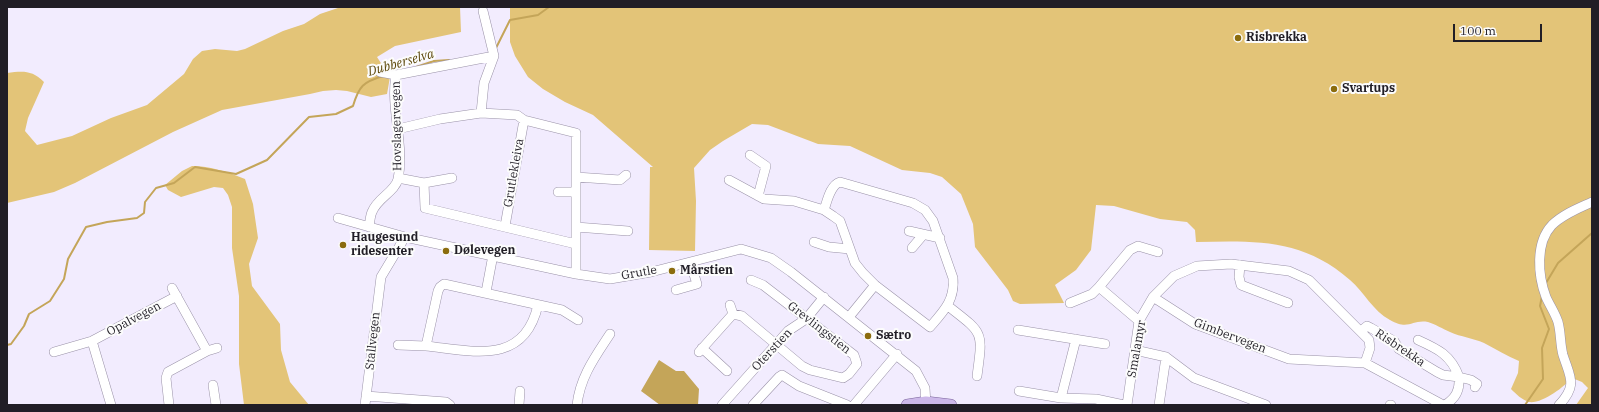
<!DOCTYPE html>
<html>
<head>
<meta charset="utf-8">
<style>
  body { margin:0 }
  #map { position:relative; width:1599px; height:412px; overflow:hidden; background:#f2ecfe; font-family:"IBM Plex Serif",serif }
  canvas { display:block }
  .frame { position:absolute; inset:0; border:8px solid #211e26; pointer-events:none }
  .scale { position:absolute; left:1453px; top:24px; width:89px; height:18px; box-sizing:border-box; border:2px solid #211e26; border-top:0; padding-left:5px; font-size:12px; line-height:14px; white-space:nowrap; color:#211e26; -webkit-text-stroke:3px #fcfcfc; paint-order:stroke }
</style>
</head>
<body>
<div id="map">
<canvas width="1599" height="412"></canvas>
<div class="frame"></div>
<div class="scale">100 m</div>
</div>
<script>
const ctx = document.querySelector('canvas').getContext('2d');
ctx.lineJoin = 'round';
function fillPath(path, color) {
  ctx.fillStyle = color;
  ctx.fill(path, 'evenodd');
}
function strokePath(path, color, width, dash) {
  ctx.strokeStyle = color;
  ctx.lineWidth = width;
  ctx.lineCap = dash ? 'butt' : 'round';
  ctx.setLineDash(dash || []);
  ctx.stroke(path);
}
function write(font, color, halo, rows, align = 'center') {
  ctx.font = font + ' "IBM Plex Serif",serif';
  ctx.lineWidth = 4;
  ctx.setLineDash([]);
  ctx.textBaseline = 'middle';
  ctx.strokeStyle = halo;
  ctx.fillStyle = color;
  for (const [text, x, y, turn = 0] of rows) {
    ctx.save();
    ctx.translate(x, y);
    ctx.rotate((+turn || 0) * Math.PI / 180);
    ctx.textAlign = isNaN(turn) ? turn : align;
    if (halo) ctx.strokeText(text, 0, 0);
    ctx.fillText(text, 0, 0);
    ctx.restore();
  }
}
fillPath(new Path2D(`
  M341 7H460L461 32 395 46 377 57 390 77 387 94 371 97 347 91 336 90 323 91 310 94 222 110 173 132 75 183 54 192 7 203V73C23 71 32 70 44 82L28 118 25 131 37 145 72 136 111 118 147 105 184 74 193 59 202 51 215 49 237 51 245 49 283 31 304 24 320 14Z
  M510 7H1592V405H1576L1588 388 1582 382 1572 378C1564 387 1542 404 1529 402 1522 400 1516 394 1511 389L1518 373 1519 361C1507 356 1496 349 1484 343 1473 338 1461 337 1450 332 1443 329 1435 324 1428 322 1412 319 1409 331 1390 320 1373 311 1364 292 1350 280 1302 238 1255 241 1196 242L1195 230 1187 222 1160 219 1114 206 1096 205 1091 250 1076 270 1055 285 1064 303 1020 304 1013 301 1008 290 975 247 973 224 961 194 942 177 930 173 902 170 850 146 818 144 768 125 752 124 723 141 710 150 694 168 696 201 695 251 649 250 650 167H653L593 115 565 102 543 89 528 77 515 56 510 42Z
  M192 166C210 166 228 172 245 179L253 204 258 238 249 264 252 286 280 324 281 350 290 382 309 405H244L239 364V296L232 248V207L228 195 223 188 214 187 181 197 168 190 165 185 182 171Z`), '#e3c478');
fillPath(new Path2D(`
  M659 360 676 371H684L699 389 698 405H660L641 391Z`), '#c4a559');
strokePath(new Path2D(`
  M496 48 510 20 538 15 549 7
  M416 67 434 61 449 60
  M1546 283 1558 263 1592 233
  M7 345 11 344 24 326 29 314 50 301 64 279 68 259 86 227 107 222 137 218 144 213 145 202 156 188 174 183 195 167 236 174 267 160 309 117 336 114 353 106C359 86 363 82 383 76
  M1525 405 1543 379 1542 348 1549 329 1540 306 1542 296`), '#c4a559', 2);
const minor = new Path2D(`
  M380 72 396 75
  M481 113 517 115 524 120 576 133V274
  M398 129 440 119 481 113 484 83 494 56
  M750 155 766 166 758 196
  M576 177 620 180 626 175
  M398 178 424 183 452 178
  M729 180 764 199 794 201 824 210 833 216 840 221 855 263 863 273 875 285 930 327C944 311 955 300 953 278L933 221 925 210 913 203 840 182C830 185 827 202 824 210
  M424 183 425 208 576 244
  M558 192H576
  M338 218 405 237 576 274 610 279 651 272 741 249 771 258 791 272 916 371 925 388 926 405
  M505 226 524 120
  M369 227C370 222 370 216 372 212 377 198 395 192 398 179 405 146 390 108 396 75L494 56 483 11
  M576 227 628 231
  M909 231 940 238
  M814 242 829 247 850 249
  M912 248 923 235
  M1240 265 1239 277 1241 285 1288 303
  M172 288 207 351
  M676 290 697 284 690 262
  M486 292 493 255
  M1153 297 1195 324 1289 359 1365 363 1443 405
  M1070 303 1092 294 1099 287
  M538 305C524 366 473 351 426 346L438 291 440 287 444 284 562 310 578 320
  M730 305 733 314
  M948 306C984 334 983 331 977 376
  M849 317 875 285
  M1139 321 1099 287 1130 250 1138 246 1158 252
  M1018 330 1105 344
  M1361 331 1367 326 1371 328 1394 341 1399 349 1437 372 1443 375 1459 377C1451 355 1438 349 1418 340
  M92 341 111 405
  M398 345 426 346
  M702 348 727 371
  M1135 350 1166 357 1194 378 1266 405
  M54 352 92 341 177 296
  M699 352 733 314 742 316 802 366 810 370 843 378 849 374 857 364 854 355 763 285 751 280
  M213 385 216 405
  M1019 391 1061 398 1096 399 1124 405
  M366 396 446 402 450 405
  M1061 398 1076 339
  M169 405 166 378 168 372 207 351 217 348
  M365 405 381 277 405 237
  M519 405 520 391
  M577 405C580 377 595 357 610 334
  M722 405 788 331 806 319 824 297
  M753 405 779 377 782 375 799 386 847 405
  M854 405 897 354
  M1127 405 1139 321 1153 297 1174 276 1197 266 1231 264 1289 271 1309 280 1369 340 1370 348 1365 363
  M1159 405 1166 357
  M1390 405H1391
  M1445 405C1456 398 1460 390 1459 377L1471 380 1477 384 1475 387
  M1559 405C1578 385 1570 377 1563 355 1560 344 1561 333 1558 322 1555 313 1550 306 1546 297 1538 276 1535 243 1552 225 1563 214 1579 208 1592 202`);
const major = new Path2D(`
  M907 405 926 402 951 405`);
strokePath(minor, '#9a92a8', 10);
strokePath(major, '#7a639b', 12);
strokePath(minor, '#fff', 9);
strokePath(major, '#ccb8e9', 11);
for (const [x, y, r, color] of [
  [1238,38,4,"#8b6c0d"],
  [1334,89,4,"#8b6c0d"],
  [343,245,4,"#8b6c0d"],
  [446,251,4,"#8b6c0d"],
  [672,271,4,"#8b6c0d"],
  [868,336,4,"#8b6c0d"]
]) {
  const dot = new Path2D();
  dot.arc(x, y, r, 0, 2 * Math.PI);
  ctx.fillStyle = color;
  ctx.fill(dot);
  strokePath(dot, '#fcfcfc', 1.5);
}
write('bold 12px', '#211e26', '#fcfcfc', [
  ["Risbrekka",1246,38],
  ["Svartups",1342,89],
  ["Haugesund",351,238],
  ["ridesenter",351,252],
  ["Dølevegen",454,251],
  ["Mårstien",680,271],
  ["Sætro",876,336]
], 'left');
write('12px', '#211e26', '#fcfcfc', [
  ["Hovslagervegen",397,126,-91],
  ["Grutlekleiva",514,173,-80],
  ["Grutle",639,273,-10],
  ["Opalvegen",134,319,-28],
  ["Grevlingstien",819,328,38],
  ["Gimbervegen",1230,336,21],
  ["Stallvegen",373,341,-84],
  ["Risbrekka",1400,348,34],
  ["Smalamyr",1137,349,-80],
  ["Oterstien",772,350,-47]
]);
write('italic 13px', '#5c4709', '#fcfcfc', [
  ["Dubberselva",401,63,-16]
]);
</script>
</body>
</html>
